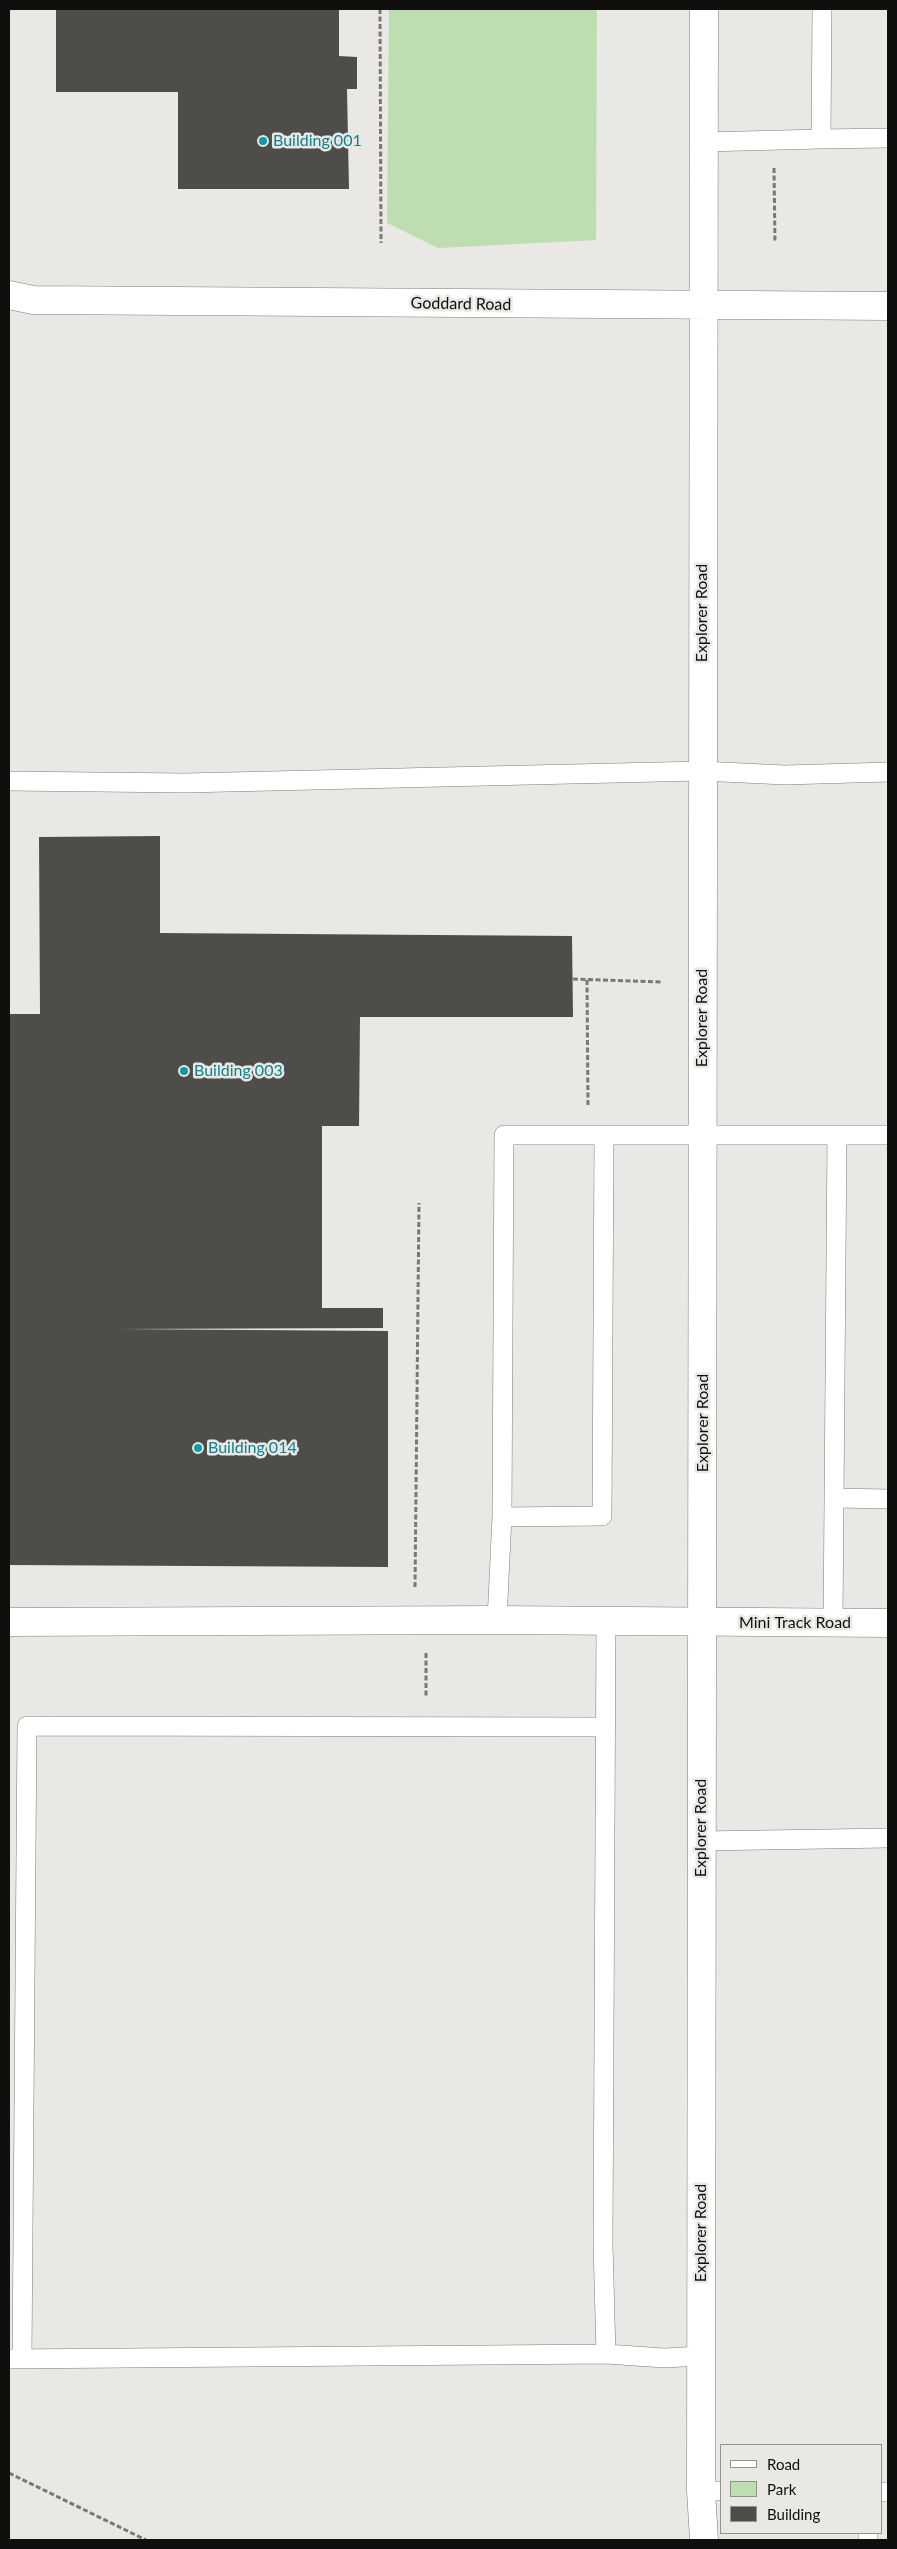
<!DOCTYPE html>
<html>
<head>
<meta charset="utf-8">
<style>
  body { margin:0 }
  #map { position:relative; width:897px; height:2549px; overflow:hidden; background:#e9e8e4; font-family:Lato,sans-serif }
  canvas { display:block }
  .frame { position:absolute; inset:0; border:10px solid #100f0e; pointer-events:none }
  .legend { position:absolute; left:720px; top:2444px; width:162px; height:90px; box-sizing:border-box; background:#e9e8e4; border:1px solid #92918e; margin:0; padding:6px 9px; list-style:none; font-size:15px; color:#100f0e }
  .legend li { display:flex; align-items:center; gap:10px; height:25px }
  .legend b { width:25px; border:1px solid #92918e }
</style>
</head>
<body>
<div id="map">
<canvas width="897" height="2549"></canvas>
<div class="frame"></div>
<ul class="legend">
<li><b style="height:6px;background:#fff"></b>Road</li>
<li><b style="height:14px;background:#bedeb1"></b>Park</li>
<li><b style="height:14px;background:#4e4d49"></b>Building</li>
</ul>
</div>
<script>
const ctx = document.querySelector('canvas').getContext('2d');
ctx.lineJoin = 'round';
function fillPath(path, color) {
  ctx.fillStyle = color;
  ctx.fill(path, 'evenodd');
}
function strokePath(path, color, width, dash) {
  ctx.strokeStyle = color;
  ctx.lineWidth = width;
  ctx.lineCap = dash ? 'butt' : 'round';
  ctx.setLineDash(dash || []);
  ctx.stroke(path);
}
function write(font, color, halo, rows, align = 'center') {
  ctx.font = font + ' Lato,sans-serif';
  ctx.lineWidth = 5;
  ctx.setLineDash([]);
  ctx.textBaseline = 'middle';
  ctx.strokeStyle = halo;
  ctx.fillStyle = color;
  for (const [text, x, y, turn = 0] of rows) {
    ctx.save();
    ctx.translate(x, y);
    ctx.rotate((+turn || 0) * Math.PI / 180);
    ctx.textAlign = isNaN(turn) ? turn : align;
    if (halo) ctx.strokeText(text, 0, 0);
    ctx.fillText(text, 0, 0);
    ctx.restore();
  }
}
fillPath(new Path2D(`
  M389 9H597L596 240 438 248 387 223Z`), '#bedeb1');
fillPath(new Path2D(`
  M56 9H339V56L357 57V89H347L349 189H178V92H56Z
  M160 836V933L572 936 573 1017H360L359 1126H322V1308H383V1328L119 1329 388 1331V1567L9 1565V1014H40L39 837Z`), '#4e4d49');
const service = new Path2D(`
  M821 139 888 138
  M704 142 821 139 822 9
  M9 781 185 783 701 771 785 775 888 772
  M835 1498 888 1499
  M502 1517 602 1516 604 1136
  M497 1620 502 1517 504 1135H888
  M833 1623 837 1135
  M701 1841 888 1838
  M606 2354 664 2358 701 2356
  M22 2358 27 1726 605 1727
  M9 2359 606 2354 603 2244 606 1622
  M701 2491H721
  M881 2492H888
  M868 2533V2540`);
const minor = new Path2D(`
  M704 9 701 2491 704 2540
  M9 295 33 300 888 306
  M9 1622 497 1620 888 1623`);
strokePath(service, '#7c7b77', 20);
strokePath(minor, '#7c7b77', 29);
strokePath(new Path2D(`
  M380 9 381 243
  M774 168 775 243
  M573 979 661 982
  M587 980 588 1107
  M415 1587 419 1203
  M426 1653V1697
  M9 2473 146 2540`), '#797876', 3, [5, 2.5]);
strokePath(service, '#fff', 19);
strokePath(minor, '#fff', 28);
for (const [x, y, r, color] of [
  [263,141,5,"#0f9aa8"],
  [184,1071,5,"#0f9aa8"],
  [198,1448,5,"#0f9aa8"]
]) {
  const dot = new Path2D();
  dot.arc(x, y, r, 0, 2 * Math.PI);
  ctx.fillStyle = color;
  ctx.fill(dot);
  strokePath(dot, '#e9e8e4', 2);
}
write('16px', '#0d838f', '#e9e8e4', [
  ["Building 001",273,141],
  ["Building 003",194,1071],
  ["Building 014",208,1448]
], 'left');
write('16px', '#100f0e', '#e9e8e4', [
  ["Goddard Road",461,304,1],
  ["Explorer Road",702,613,-90],
  ["Explorer Road",702,1018,-90],
  ["Explorer Road",703,1423,-90],
  ["Mini Track Road",795,1623],
  ["Explorer Road",701,1828,-90],
  ["Explorer Road",701,2233,-90]
]);
</script>
</body>
</html>
